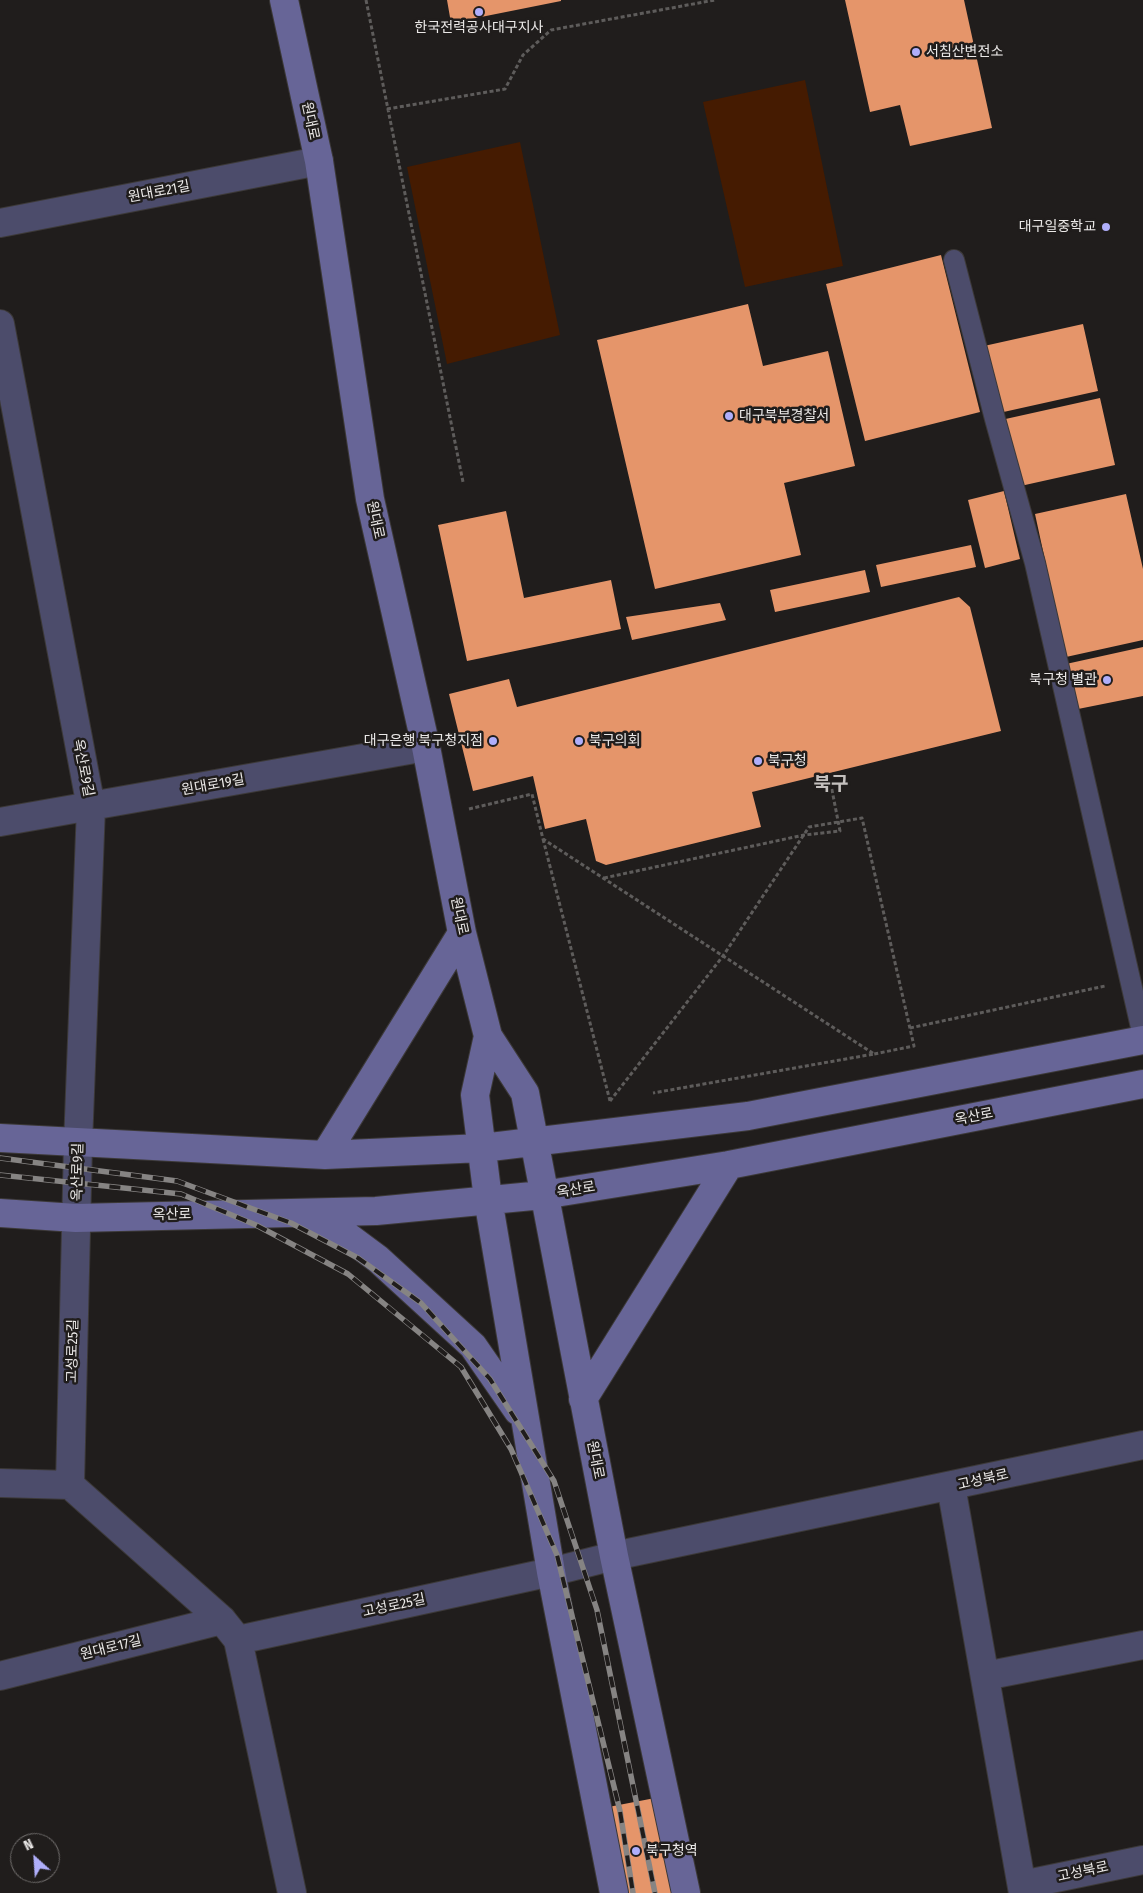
<!DOCTYPE html>
<html>
<head>
<meta charset="utf-8">
<style>
  body { margin:0 }
  #map { position:relative; width:1143px; height:1893px; overflow:hidden; background:#201d1c; font-family:"Fira Sans Condensed",sans-serif }
  canvas { display:block }
  .north { position:absolute; left:10px; top:1833px; width:50px; height:50px; box-sizing:border-box; background:#201d1c; border:1px solid #716e6d; border-radius:50%; rotate:334deg; font-size:14px; font-weight:700; line-height:20px; text-align:center; color:#eae8e7 }
  .north::after { content:''; display:block; margin:auto; width:18px; height:22px; background:#afaefa; clip-path:polygon(50% 0,100% 100%,50% 72%,0 100%) }
</style>
</head>
<body>
<div id="map">
<canvas width="1143" height="1893"></canvas>
<div class="north">N</div>
</div>
<script>
const ctx = document.querySelector('canvas').getContext('2d');
ctx.lineJoin = 'round';
function fillPath(path, color) {
  ctx.fillStyle = color;
  ctx.fill(path, 'evenodd');
}
function strokePath(path, color, width, dash) {
  ctx.strokeStyle = color;
  ctx.lineWidth = width;
  ctx.lineCap = dash ? 'butt' : 'round';
  ctx.setLineDash(dash || []);
  ctx.stroke(path);
}
function write(font, color, halo, rows, align = 'center') {
  ctx.font = font + ' "Fira Sans Condensed","Noto Sans KR",sans-serif';
  ctx.lineWidth = 5;
  ctx.setLineDash([]);
  ctx.textBaseline = 'middle';
  ctx.strokeStyle = halo;
  ctx.fillStyle = color;
  for (const [text, x, y, turn = 0] of rows) {
    ctx.save();
    ctx.translate(x, y);
    ctx.rotate((+turn || 0) * Math.PI / 180);
    ctx.textAlign = isNaN(turn) ? turn : align;
    if (halo) ctx.strokeText(text, 0, 0);
    ctx.fillText(text, 0, 0);
    ctx.restore();
  }
}
fillPath(new Path2D(`
  M805 80 843 266 745 287 703 102Z
  M520 142 560 335 447 364 407 167Z`), '#451b01');
fillPath(new Path2D(`
  M447 0H561V1L451 23Z
  M845 0H964L992 128 910 146 900 105 870 112Z
  M941 255 980 412 865 441 826 284Z
  M748 304 763 366 828 351 855 466 784 483 801 555 655 589 597 340Z
  M1083 324 1098 391 999 413 984 346Z
  M1100 398 1115 465 1016 487 1001 420Z
  M1004 491 1020 559 985 568 968 500Z
  M1126 494 1143 569V640L1066 657 1035 514Z
  M506 511 524 598 611 580 621 629 467 661 438 525Z
  M971 545 976 567 881 587 876 565Z
  M865 570 870 592 775 612 770 590Z
  M959 597 970 607 1001 731 752 792 761 827 606 865 596 861 586 819 545 829 533 776 473 791 449 694 509 679 517 707Z
  M720 603 726 620 632 640 626 617Z
  M1143 647V696L1078 709 1066 664Z
  M655 1798 674 1893H615L598 1809Z`), '#e5956a');
const lane = new Path2D(`
  M954 260 995 419 1035 563 1143 1036`);
const street = new Path2D(`
  M0 223 319 161
  M0 324 91 807 78 1144 70 1485
  M0 822 426 747
  M0 1483 70 1485 222 1620 238 1640 551 1572 614 1556 1143 1445
  M951 1486 1023 1893
  M238 1640 292 1893
  M0 1676 222 1620
  M985 1676 1143 1645
  M1022 1885 1143 1860`);
const secondary = new Path2D(`
  M284 0 319 161 370 499 426 747 462 933 488 1036 525 1093 614 1556 686 1893
  M488 1036 475 1095 488 1199 551 1572 614 1893
  M0 1138 325 1155 482 1148 748 1116 1143 1040
  M325 1155 462 933
  M0 1213 76 1218 376 1211 543 1195 729 1165 1143 1084
  M306 1217 339 1230 378 1259 473 1346 518 1411
  M583 1399 729 1165`);
strokePath(lane, '#3c3938', 22);
strokePath(street, '#3c3938', 30);
strokePath(secondary, '#3c3938', 30);
strokePath(new Path2D(`
  M366 0 463 482
  M387 109 505 89 523 55 551 30 715 0
  M469 809 532 794 543 839 874 1054 653 1093
  M543 839 610 1101
  M604 878 804 835 840 831 831 785
  M910 1028 1105 986
  M610 1101 723 956 809 827 862 818 914 1046 874 1054`), '#5e5c5b', 3, [4, 2.5]);
strokePath(lane, '#4c4c6b', 20);
strokePath(street, '#4c4c6b', 28);
strokePath(secondary, '#676597', 28);
const rail = new Path2D(`
  M0 1158 177 1181 291 1223 358 1258 421 1303 490 1379 554 1481 597 1610 655 1893
  M0 1175 181 1194 256 1225 348 1274 461 1367 511 1449 557 1555 620 1811 633 1893`);
strokePath(rail, '#868483', 5.5);
strokePath(rail, '#201d1c', 4, [11]);
for (const [x, y, r, color] of [
  [479,12,5,"#afaefa"],
  [916,52,5,"#afaefa"],
  [1106,227,5,"#afaefa"],
  [729,416,5,"#afaefa"],
  [1107,680,5,"#afaefa"],
  [493,741,5,"#afaefa"],
  [579,741,5,"#afaefa"],
  [758,761,5,"#afaefa"],
  [636,1851,5,"#afaefa"]
]) {
  const dot = new Path2D();
  dot.arc(x, y, r, 0, 2 * Math.PI);
  ctx.fillStyle = color;
  ctx.fill(dot);
  strokePath(dot, '#201d1c', 2);
}
write('14px', '#eae8e7', '#201d1c', [
  ["한국전력공사대구지사",479,28,"center"],
  ["서침산변전소",926,52],
  ["대구일중학교",1096,227,"right"],
  ["대구북부경찰서",739,416],
  ["북구청 별관",1097,680,"right"],
  ["대구은행 북구청지점",483,741,"right"],
  ["북구의회",589,741],
  ["북구청",768,761],
  ["북구청역",646,1851]
], 'left');
write('14px', '#eae8e7', '#201d1c', [
  ["원대로",310,121,78],
  ["원대로21길",159,192,-11],
  ["원대로",375,520,78],
  ["옥산로9길",83,768,79],
  ["원대로19길",213,785,-10],
  ["원대로",459,916,78],
  ["옥산로",974,1117,-11],
  ["옥산로9길",78,1172,-89],
  ["옥산로",576,1190,-9],
  ["옥산로",172,1215,-1],
  ["고성로25길",73,1351,-89],
  ["원대로",595,1460,79],
  ["고성북로",983,1480,-13],
  ["고성로25길",394,1606,-12],
  ["원대로17길",111,1648,-14],
  ["고성북로",1083,1872,-12]
]);
write('bold 19px', '#c4c0be', '#201d1c', [
  ["북구",831,785]
]);
</script>
</body>
</html>
